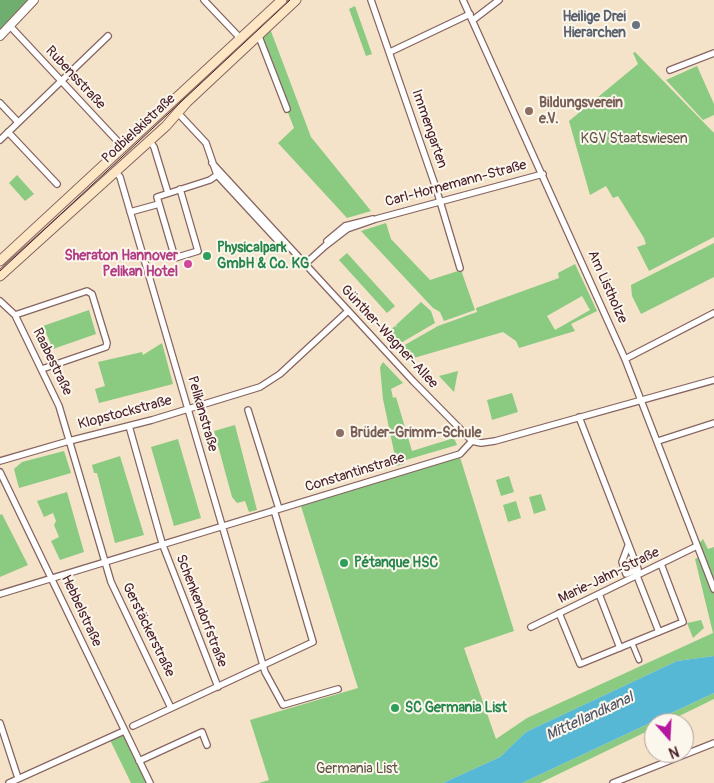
<!DOCTYPE html>
<html>
<head>
<meta charset="utf-8">
<style>
  body { margin:0 }
  #map { position:relative; width:714px; height:783px; overflow:hidden; background:#f4e3c8; font-family:Pangolin,sans-serif }
  canvas { display:block }
  .north { position:absolute; left:644px; top:713px; width:50px; height:50px; box-sizing:border-box; background:#fbf7ec; border:1px solid #b4a19f; border-radius:50%; rotate:161deg; font-size:14px; font-weight:700; line-height:20px; text-align:center; color:#4a1f2b }
  .north::after { content:''; display:block; margin:auto; width:18px; height:22px; background:#b5179e; clip-path:polygon(50% 0,100% 100%,50% 72%,0 100%) }
</style>
</head>
<body>
<div id="map">
<canvas width="714" height="783"></canvas>
<div class="north">N</div>
</div>
<script>
const ctx = document.querySelector('canvas').getContext('2d');
ctx.lineJoin = 'round';
function fillPath(path, color) {
  ctx.fillStyle = color;
  ctx.fill(path, 'evenodd');
}
function strokePath(path, color, width, dash) {
  ctx.strokeStyle = color;
  ctx.lineWidth = width;
  ctx.lineCap = dash ? 'butt' : 'round';
  ctx.setLineDash(dash || []);
  ctx.stroke(path);
}
function write(font, color, halo, rows, align = 'center') {
  ctx.font = font + ' Pangolin,sans-serif';
  ctx.lineWidth = 4;
  ctx.setLineDash([]);
  ctx.textBaseline = 'middle';
  ctx.strokeStyle = halo;
  ctx.fillStyle = color;
  for (const [text, x, y, turn = 0] of rows) {
    ctx.save();
    ctx.translate(x, y);
    ctx.rotate((+turn || 0) * Math.PI / 180);
    ctx.textAlign = isNaN(turn) ? turn : align;
    if (halo) ctx.strokeText(text, 0, 0);
    ctx.fillText(text, 0, 0);
    ctx.restore();
  }
}
fillPath(new Path2D(`
  M355 6 372 54 366 56 349 9Z
  M269 26 311 137 371 211 347 218 278 143 294 128 259 38Z
  M635 52 714 133V237L649 271 637 247 646 244 644 238 618 196 613 198 606 186 590 195 569 121 638 64 633 53Z
  M697 66 714 104V115L703 120 666 80Z
  M17 175 34 194 25 201 9 183Z
  M386 223 391 239 430 280 461 270 475 310 444 321 440 312 433 308 361 231Z
  M714 243V277L641 314 632 296 631 285Z
  M347 253 395 306 387 313 339 260Z
  M575 264 597 311 571 324 575 331 519 348 516 341 503 332 407 360 396 350 438 326 477 312 476 308 559 278 558 273ZM582 296 590 310 555 330 547 316Z
  M421 302 431 311 435 323 394 347 386 340 394 335 390 330 395 326 397 327 396 325Z
  M89 310 96 334 53 349 43 326Z
  M162 343 173 384 99 403 95 389 105 386 98 362 142 352 143 355Z
  M383 362 403 383 391 389 393 398 396 397 412 451 454 438 457 445 406 460 404 464 397 466 383 399 380 367Z
  M458 371 454 392 439 376Z
  M512 393 518 412 492 420 487 400Z
  M235 425 257 510 249 512 245 501 237 503 232 497 214 431Z
  M178 439 201 518 174 526 151 447Z
  M64 451 71 473 19 488 14 469 22 462Z
  M459 454 514 631 464 648 496 739 527 718 713 633 695 559 701 556 697 546 703 539 708 549 714 547V656L677 661 526 732 500 757 443 783H259L269 780 250 720 358 688 300 503Z
  M120 456 144 535 115 543 97 473H94L92 465Z
  M509 476 514 492 501 496 496 480Z
  M67 492 84 552 60 560 51 541 59 537 54 525 56 521 53 513 44 517 37 501Z
  M541 494 546 510 534 514 529 497Z
  M516 501 521 518 508 522 503 505Z
  M2 514 28 565 0 577V515Z
  M701 620 704 628 693 638 687 623Z
  M714 693V699L665 723H654V728L540 783H522Z
  M124 731 139 761 154 783H131L109 738Z`), '#8bca81');
fillPath(new Path2D(`
  M0 0H34L0 36Z`), '#70ae6f');
fillPath(new Path2D(`
  M714 656V693L522 783H443L500 757 526 732 677 661Z`), '#57b8d6');
const pedestrian = new Path2D(`
  M632 643 639 660`);
const minor = new Path2D(`
  M204 0 241 39
  M371 0 436 188 460 268
  M463 0 625 359 714 589
  M473 20 499 0
  M10 26 123 147
  M258 34 287 109
  M390 52 470 14
  M670 70 714 53
  M0 103 18 122
  M178 113 206 143 217 175 278 241 287 247
  M8 132 57 184
  M0 140 108 36
  M149 140 154 147 168 193
  M212 163 413 381 472 441 481 443 495 441 714 380
  M115 171 120 177 265 672 283 705 338 689
  M180 189 198 251 175 258 157 197 210 180 217 175
  M130 212 159 204
  M327 241 345 226 373 219
  M304 265 325 246 347 229 376 219 543 174
  M0 301 15 315 59 406 111 582 171 708
  M15 315 87 291 92 294 107 343 106 347 42 369
  M625 359 714 313
  M248 410 279 509
  M579 417 638 569 626 574 622 562 628 546
  M129 426 162 543 218 687
  M658 441 714 423
  M0 461 69 441 152 420 260 387 280 374 348 311
  M0 472 150 783
  M637 576 659 632
  M0 594 460 454 472 441
  M599 594 620 648
  M559 613 580 664 683 622 661 564
  M531 627 697 546
  M0 723 17 775
  M133 726 313 642 274 510
  M139 761 202 732 207 745
  M9 783 124 731
  M613 783 714 743`);
const tertiary = new Path2D(`
  M0 36 34 0`);
const secondary = new Path2D(`
  M0 261 282 0
  M0 276 166 126 187 102 296 0`);
strokePath(pedestrian, '#866462', 7);
strokePath(minor, '#866462', 8);
strokePath(tertiary, '#866462', 10);
strokePath(secondary, '#866462', 11);
strokePath(pedestrian, '#fff', 4.5);
strokePath(minor, '#fff', 5.5);
strokePath(tertiary, '#fff', 8);
strokePath(secondary, '#fce6c4', 9);
strokePath(new Path2D(`
  M0 271 290 0`), '#4a1f2b', 1);
for (const [x, y, r, color] of [
  [636,25,5,"#6b7280"],
  [529,111,5,"#8d6e63"],
  [207,256,5,"#2e9e5b"],
  [188,264,5,"#d1479c"],
  [340,433,5,"#8d6e63"],
  [344,563,5,"#2e9e5b"],
  [395,708,5,"#2e9e5b"]
]) {
  const dot = new Path2D();
  dot.arc(x, y, r, 0, 2 * Math.PI);
  ctx.fillStyle = color;
  ctx.fill(dot);
  strokePath(dot, '#fbf7ec', 2);
}
write('bold 14px', '#5b616d', '#fbf7ec', [
  ["Heilige Drei",626,17],
  ["Hierarchen",626,33]
], 'right');
write('14px', '#4a1f2b', '#fbf7ec', [
  ["Rubensstraße",75,78,47],
  ["Podbielskistraße",139,129,-43],
  ["Immengarten",429,129,71],
  ["Carl-Hornemann-Straße",456,184,-15],
  ["Am Listholze",607,287,66],
  ["Günther-Wagner-Allee",389,337,47],
  ["Raabestraße",52,362,64],
  ["Klopstockstraße",125,413,-15],
  ["Pelikanstraße",202,414,74],
  ["Constantinstraße",355,473,-17],
  ["Marie-Jahn-Straße",609,576,-26],
  ["Hebbelstraße",81,611,65],
  ["Schenkendorfstraße",201,611,69],
  ["Gerstäckerstraße",148,630,64]
]);
write('bold 14px', '#785e54', '#fbf7ec', [
  ["Bildungsverein",539,103],
  ["e.V.",539,119],
  ["Brüder-Grimm-Schule",350,433]
], 'left');
write('14px', '#5e5245', '#fbf7ec', [
  ["KGV Staatswiesen",634,139],
  ["Germania List",357,769]
]);
write('bold 14px', '#27864d', '#fbf7ec', [
  ["Physicalpark",217,248],
  ["GmbH & Co. KG",217,264],
  ["Pétanque HSC",354,563],
  ["SC Germania List",405,708]
], 'left');
write('bold 14px', '#b23c85', '#fbf7ec', [
  ["Sheraton Hannover",178,256],
  ["Pelikan Hotel",178,272]
], 'right');
write('italic 15px', '#4f5567', '#fbf7ec', [
  ["Mittellandkanal",590,717,-25]
]);
</script>
</body>
</html>
